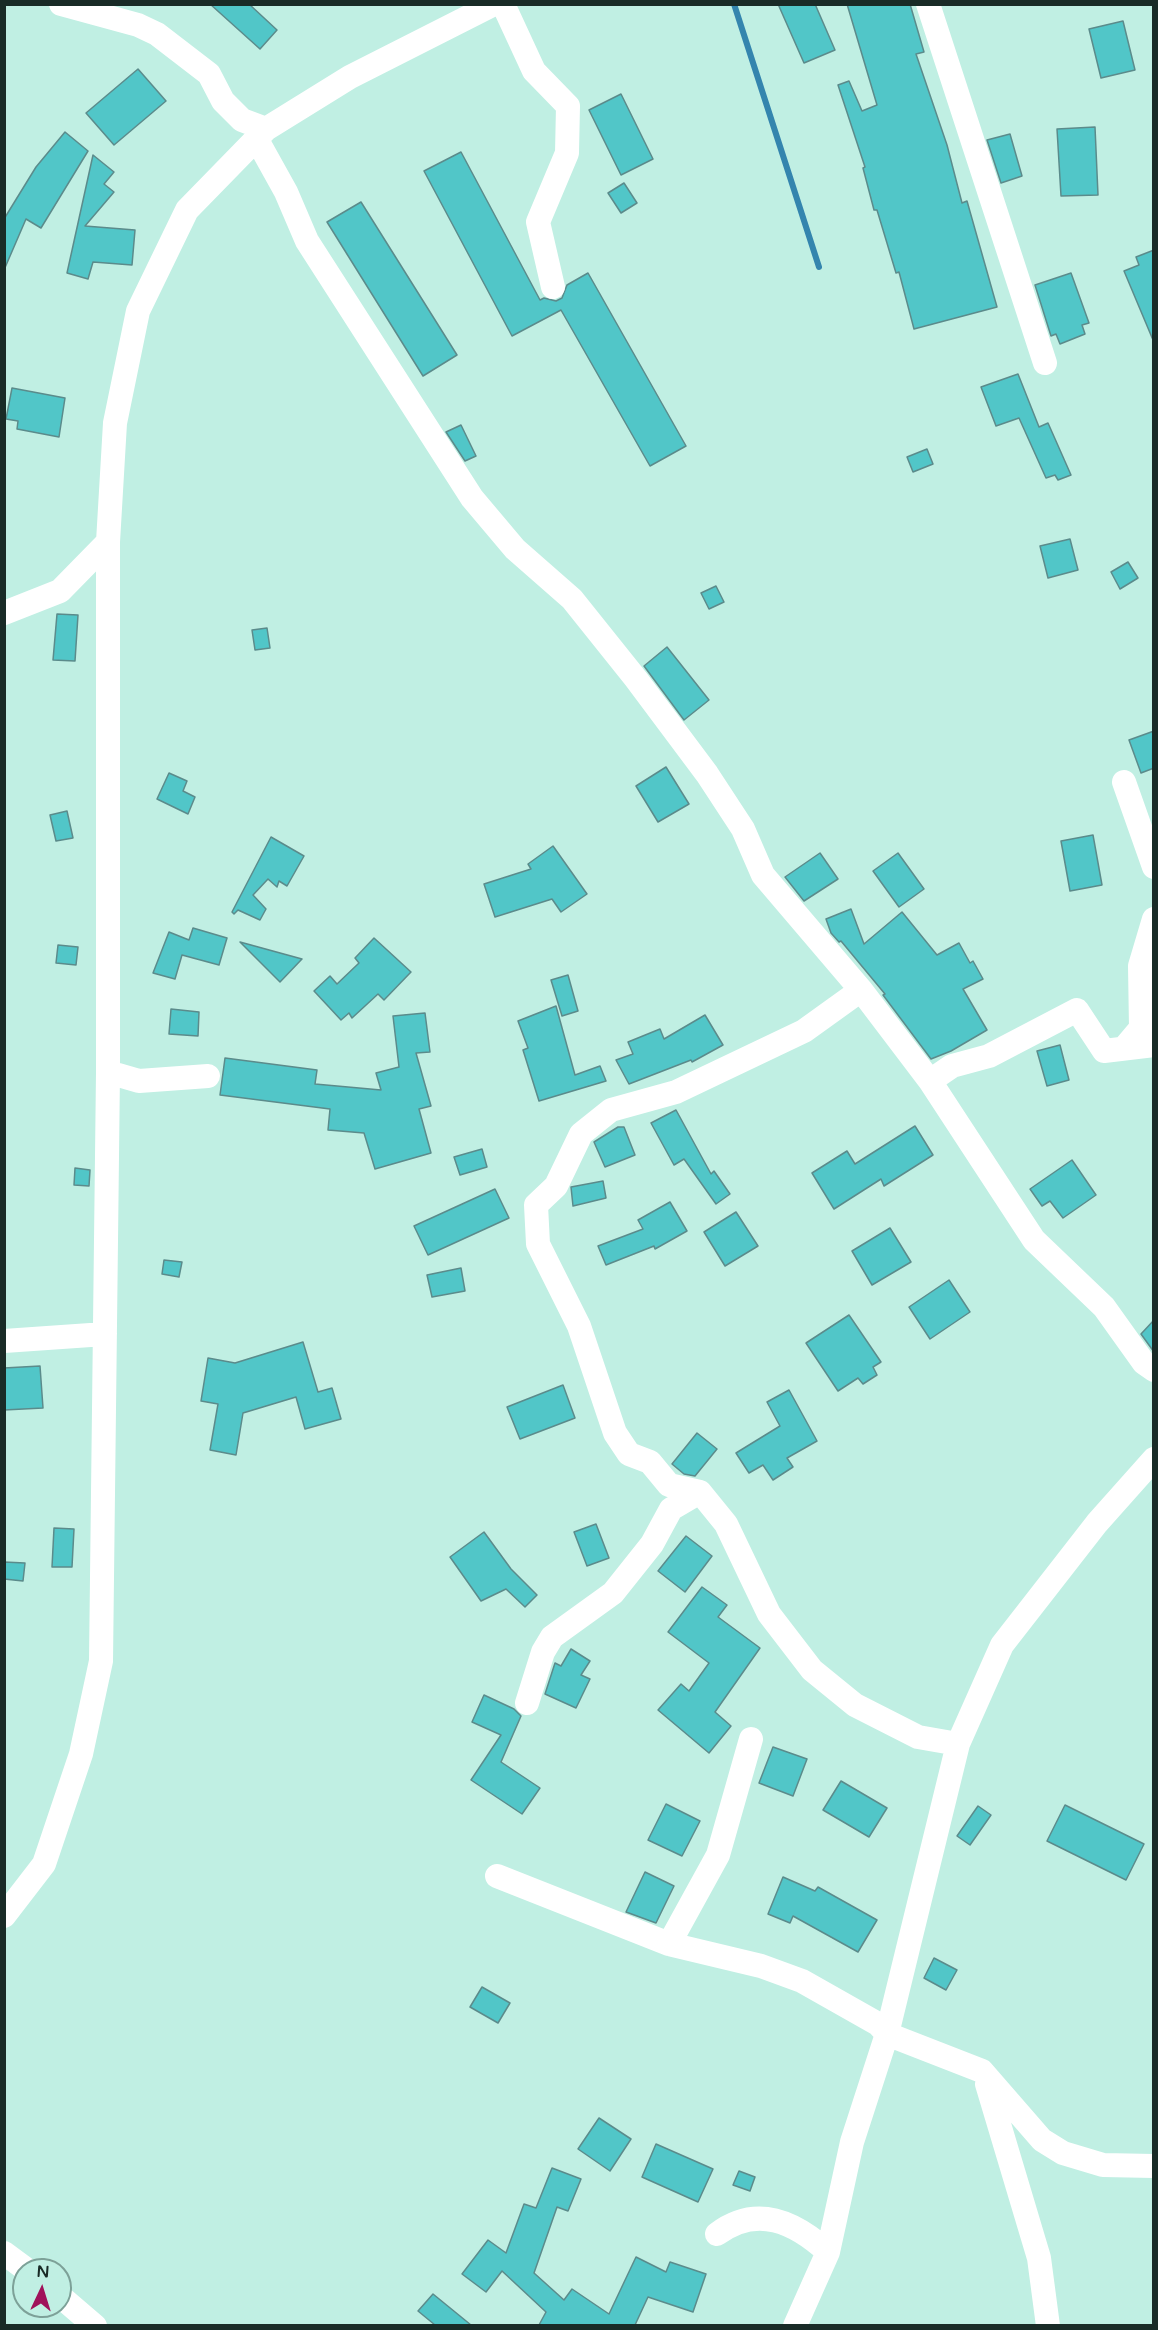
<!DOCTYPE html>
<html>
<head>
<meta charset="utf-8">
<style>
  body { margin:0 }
  #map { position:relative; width:1158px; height:2330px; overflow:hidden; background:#c0efe3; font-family:"Varela Round",sans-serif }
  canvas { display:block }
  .frame { position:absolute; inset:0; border:6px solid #192b27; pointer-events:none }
  .north { position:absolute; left:12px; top:2258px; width:60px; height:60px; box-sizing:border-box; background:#c0efe3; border:2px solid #7da198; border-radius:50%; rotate:4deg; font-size:16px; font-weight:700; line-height:24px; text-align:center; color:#192b27 }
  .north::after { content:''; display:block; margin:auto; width:21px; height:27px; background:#a0125b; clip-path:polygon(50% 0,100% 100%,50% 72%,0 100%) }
</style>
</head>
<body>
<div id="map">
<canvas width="1158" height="2330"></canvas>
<div class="frame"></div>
<div class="north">N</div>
</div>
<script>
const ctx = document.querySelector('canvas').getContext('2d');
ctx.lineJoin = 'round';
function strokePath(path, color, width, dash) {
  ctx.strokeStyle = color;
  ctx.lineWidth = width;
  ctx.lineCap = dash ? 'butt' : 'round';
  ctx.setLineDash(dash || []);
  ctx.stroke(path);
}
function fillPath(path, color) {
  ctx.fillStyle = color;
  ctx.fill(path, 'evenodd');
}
strokePath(new Path2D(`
  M734 4 819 267`), '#3485ae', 6);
const building = new Path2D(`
  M210 4H249L277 30 260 49Z
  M778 4H815L835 50 804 63Z
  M847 4H910L924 52 916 54 947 145 962 203 967 201 997 307 914 329 899 272 896 273 877 210H874L863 168 865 167 838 85 849 81 862 111 877 105Z
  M1123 21 1135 70 1101 78 1089 29Z
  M138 69 166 101 114 145 86 113Z
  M621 94 653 159 621 175 589 110Z
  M1095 127 1098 195 1061 196 1057 129Z
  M65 132 88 151 41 228 26 219 4 270V219L36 167Z
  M1010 134 1022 176 1001 183 987 140Z
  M461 152 540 300 544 298 556 301 562 298 567 285 588 273 686 446 650 466 561 310 512 336 424 171Z
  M93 155 114 172 104 184 114 192 85 226 135 230 132 265 93 262 88 279 67 273Z
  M624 183 637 203 621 213 608 193Z
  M361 202 457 355 423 376 327 222Z
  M1154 250V340H1153L1124 271 1139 265 1136 257Z
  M1071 273 1089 323 1082 325 1085 334 1060 344 1056 334 1051 336 1035 285Z
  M1018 374 1039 427 1048 423 1071 475 1058 480 1055 475 1046 478 1019 418 996 426 981 387Z
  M12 388 65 398 59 437 17 429 18 421 6 419Z
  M461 425 476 456 465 461 446 432Z
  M927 449 933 464 913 472 907 457Z
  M1070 539 1078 570 1048 578 1040 546Z
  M1128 562 1138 578 1120 589 1111 572Z
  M716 586 724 602 709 609 701 593Z
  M57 614 78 615 75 661 53 660Z
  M267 628 270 648 255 650 252 630Z
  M667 647 709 700 684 720 644 666Z
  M1154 731V768L1141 773 1129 740Z
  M666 767 689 804 658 822 636 786Z
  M169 773 187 781 183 791 195 797 188 814 157 799Z
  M67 811 73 838 56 841 50 815Z
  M1093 835 1102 885 1070 891 1061 841Z
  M271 837 304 856 287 886 279 881 277 887 268 879 253 895 266 909 260 920 238 910 234 914 232 912Z
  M553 846 587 894 561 912 552 899 495 917 484 884 531 869 528 864Z
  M820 853 838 879 804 901 785 877Z
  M898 853 924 889 899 907 873 871Z
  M851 909 864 944 902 912 937 955 959 943 970 963 973 961 983 979 963 989 987 1030 951 1051 931 1059 883 995 885 994 841 941 839 942 831 933 826 919Z
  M193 928 227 938 219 965 182 955 175 979 153 973 169 932 189 940Z
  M374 938 411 972 384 1000 378 994 352 1018 349 1013 341 1020 314 991 330 976 337 984 359 963 355 958Z
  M240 942 302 959 280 982Z
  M58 945 78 947 76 965 56 963Z
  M568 975 578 1011 562 1016 551 980Z
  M556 1006 575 1075 600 1066 606 1081 539 1101 523 1050 528 1048 518 1021Z
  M171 1009 199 1012 198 1036 169 1034Z
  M425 1013 430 1052 416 1053 431 1106 419 1109 431 1153 375 1169 364 1133 328 1130 330 1109 220 1095 225 1058 317 1070 315 1084 381 1090 376 1073 399 1067 393 1016Z
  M705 1015 723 1045 692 1062 691 1060 629 1084 616 1060 633 1054 628 1042 660 1029 664 1039Z
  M1060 1045 1069 1080 1047 1086 1037 1051Z
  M676 1110 711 1174 714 1171 730 1194 716 1204 684 1159 674 1165 651 1123Z
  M915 1126 933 1155 884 1186 881 1179 834 1209 812 1173 847 1151 855 1164Z
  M618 1127H624L635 1155 605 1167 594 1142Z
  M482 1149 487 1167 460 1175 454 1157Z
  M1072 1160 1096 1195 1063 1218 1050 1201 1042 1206 1030 1189Z
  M75 1168 90 1170 89 1186 74 1185Z
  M603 1181 606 1198 573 1206 571 1187Z
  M495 1189 509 1218 428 1255 414 1226Z
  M670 1202 687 1231 655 1249 654 1246 606 1265 598 1246 643 1229 638 1220Z
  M736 1212 758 1246 725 1266 704 1232Z
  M890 1228 911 1262 872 1285 852 1251Z
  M164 1260 182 1262 179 1277 162 1274Z
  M461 1268 465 1291 432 1297 427 1275Z
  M949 1280 970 1312 930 1339 909 1307Z
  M849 1315 881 1362 873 1367 877 1375 863 1384 858 1378 838 1391 806 1343Z
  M1154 1320V1352L1141 1334Z
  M303 1342 318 1392 332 1388 341 1419 305 1429 296 1397 243 1413 236 1455 210 1450 218 1404 201 1401 208 1358 235 1363Z
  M40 1366 43 1408 4 1410V1368Z
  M563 1385 575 1418 520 1439 507 1407Z
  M789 1390 817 1441 787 1458 793 1467 773 1480 763 1465 749 1473 736 1453 780 1426 767 1402Z
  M697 1433 717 1449 695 1476 684 1474 672 1464Z
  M596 1524 609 1558 587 1566 574 1532Z
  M54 1528 74 1529 72 1567H52Z
  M484 1532 511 1569 537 1595 525 1607 506 1589 481 1601 450 1557Z
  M686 1536 712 1556 685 1592 658 1571Z
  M4 1562 25 1563 23 1581 4 1579Z
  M702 1587 727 1605 718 1617 760 1648 715 1712 731 1726 709 1753 658 1710 681 1684 689 1691 709 1663 668 1632Z
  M571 1649 590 1661 581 1675 590 1679 576 1708 545 1694 555 1663 561 1666Z
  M484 1695 514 1709 521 1716 501 1762 540 1788 522 1814 471 1780 501 1735 472 1722Z
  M773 1747 807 1759 793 1796 759 1783Z
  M841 1781 887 1808 869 1837 823 1810Z
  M666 1804 700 1821 682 1856 648 1840Z
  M1065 1805 1144 1844 1126 1880 1047 1841Z
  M978 1806 991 1815 970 1845 957 1836Z
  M645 1872 674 1886 656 1923 626 1912Z
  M783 1877 815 1891 818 1887 877 1920 858 1952 793 1916 790 1923 768 1914Z
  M934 1958 957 1970 946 1990 924 1978Z
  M482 1987 510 2003 498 2023 470 2007Z
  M599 2118 631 2139 610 2171 578 2149Z
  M656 2144 713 2169 698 2202 642 2177Z
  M552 2168 581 2179 568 2211 557 2207 534 2273 564 2300 572 2289 609 2314 636 2257 666 2272 670 2262 706 2274 693 2312 648 2297 635 2325H539L546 2312 502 2271 486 2292 462 2274 488 2240 506 2253 524 2204 536 2208Z
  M739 2171 755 2177 750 2191 733 2185Z
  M433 2294 471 2325H435L418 2311Z`);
fillPath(building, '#51c6c8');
strokePath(building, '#5b8b8b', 1.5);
strokePath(new Path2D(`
  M61 4 138 25 157 34 209 74 223 101 242 120 266 129
  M503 4 534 71 568 106 567 153 538 222 553 287
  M928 4 1045 363
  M256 138 286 192 307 241 472 498 515 549 572 599 636 679 707 774 743 829 763 875 861 990 930 1081 1034 1240 1104 1307 1144 1363 1154 1370
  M4 613 60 591 108 542
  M1124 782 1154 867
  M861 990 804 1031 676 1092 611 1110 581 1134 556 1186 536 1205 538 1244 579 1326 615 1433 629 1454 650 1462 669 1485 700 1492 726 1524 769 1614 812 1670 855 1705 918 1737 958 1744
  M1125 1047 1141 1028 1140 966 1154 919
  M108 1072 139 1081 208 1076
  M930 1081 952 1066 989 1056 1077 1010 1104 1051 1154 1045
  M4 1341 105 1334
  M527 1703 543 1652 552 1637 613 1593 652 1544 671 1509 700 1492
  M497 1876 669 1944 761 1966 802 1981 878 2024 887 2034 982 2071 1042 2140 1063 2153 1103 2165 1154 2166
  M4 1916 44 1864 81 1754 101 1661 108 1072V542L115 423 138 311 187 210 266 129 350 77 494 4
  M669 1944 718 1855 751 1739
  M987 2084 1039 2258 1048 2326
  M717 2234C757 2204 795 2222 828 2252
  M4 2253 27 2270
  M60 2296 95 2326
  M795 2326 828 2252 852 2142 887 2034 958 1744 1002 1645 1097 1523 1154 1459`), '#fff', 24);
</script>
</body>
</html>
